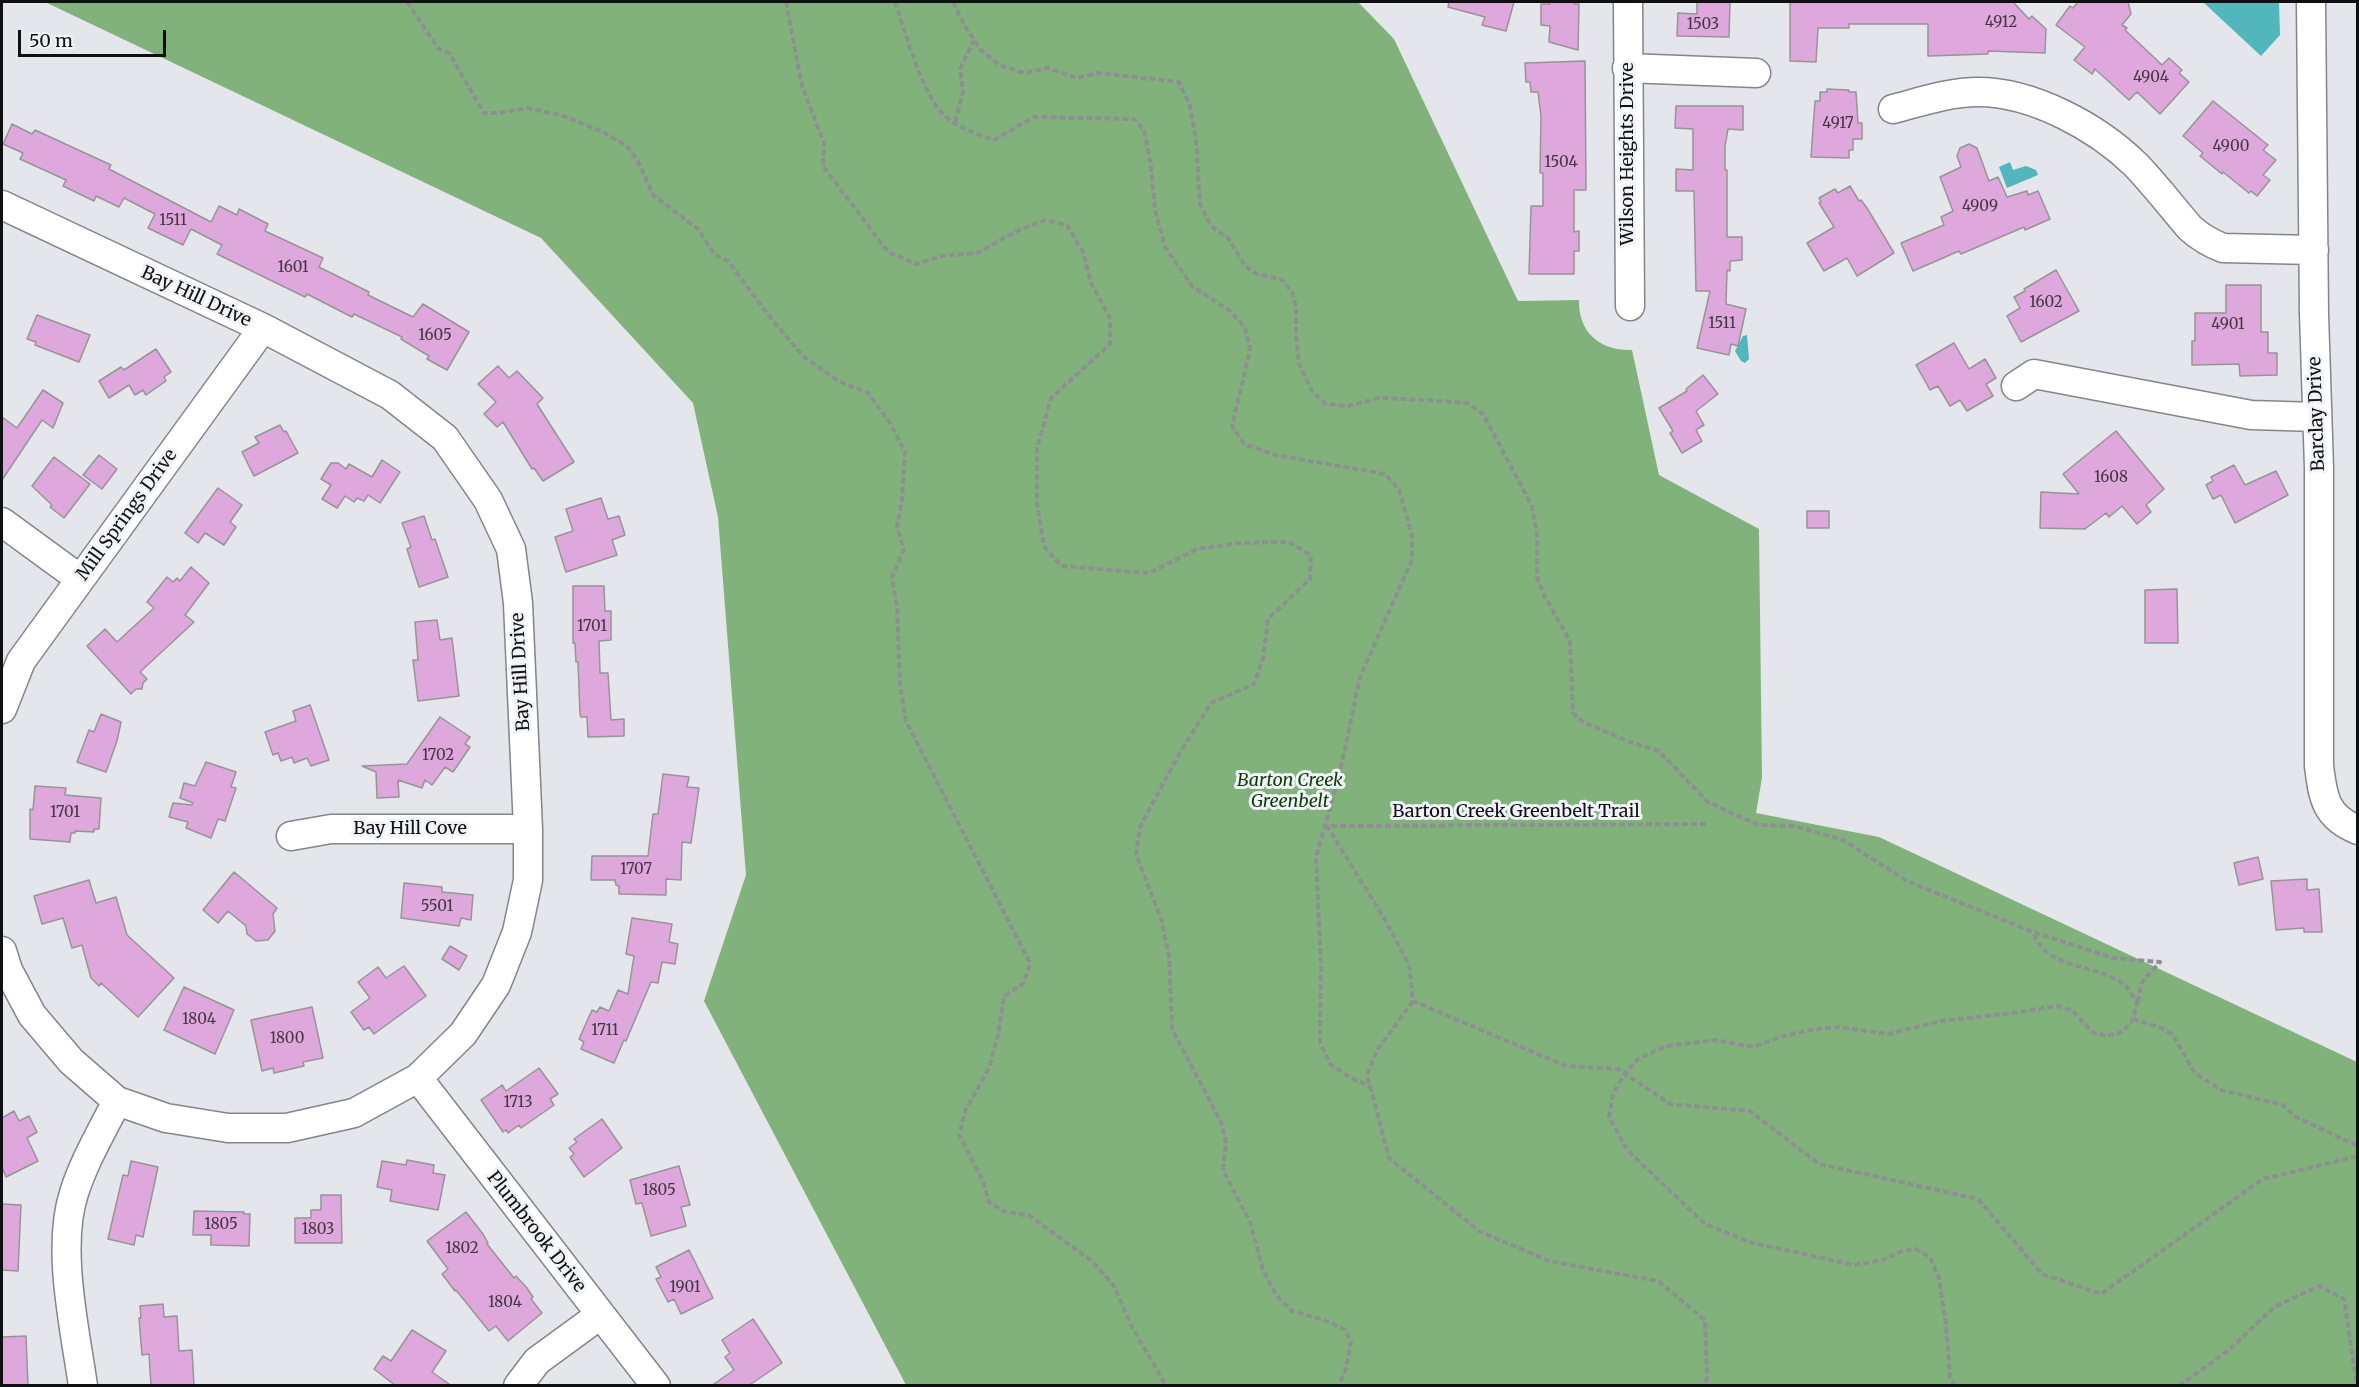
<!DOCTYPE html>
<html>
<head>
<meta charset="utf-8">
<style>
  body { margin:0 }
  #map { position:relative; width:2359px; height:1387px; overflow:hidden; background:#e4e6eb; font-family:Merriweather,serif }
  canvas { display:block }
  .frame { position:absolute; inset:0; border:3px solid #0f1011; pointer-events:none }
  .scale { position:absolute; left:18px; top:30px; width:148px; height:27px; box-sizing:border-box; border:3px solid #0f1011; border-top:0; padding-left:8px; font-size:18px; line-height:21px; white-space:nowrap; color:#0f1011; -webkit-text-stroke:4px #f1f3f8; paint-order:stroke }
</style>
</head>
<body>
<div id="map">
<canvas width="2359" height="1387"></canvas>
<div class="frame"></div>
<div class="scale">50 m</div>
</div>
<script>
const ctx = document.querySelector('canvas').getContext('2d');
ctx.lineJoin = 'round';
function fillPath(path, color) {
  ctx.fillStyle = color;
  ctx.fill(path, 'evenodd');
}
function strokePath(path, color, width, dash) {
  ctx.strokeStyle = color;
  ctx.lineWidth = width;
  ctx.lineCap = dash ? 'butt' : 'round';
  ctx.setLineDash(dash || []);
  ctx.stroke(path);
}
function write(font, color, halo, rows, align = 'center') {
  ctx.font = font + ' Merriweather,serif';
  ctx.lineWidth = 6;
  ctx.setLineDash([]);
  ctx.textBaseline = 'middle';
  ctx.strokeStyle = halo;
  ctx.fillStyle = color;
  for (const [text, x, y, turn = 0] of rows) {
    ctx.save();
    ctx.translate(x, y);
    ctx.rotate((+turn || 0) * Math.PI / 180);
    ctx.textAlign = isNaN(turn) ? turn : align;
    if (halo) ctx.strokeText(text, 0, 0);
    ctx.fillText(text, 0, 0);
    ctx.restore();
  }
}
fillPath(new Path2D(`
  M45 2H1358L1394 39 1518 301 1579 300C1578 333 1601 351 1632 350L1659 475 1759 529 1762 778 1756 813 1879 837 2357 1062V1385H906L704 1001 746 875 718 517 693 403 541 238Z`), '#82b27b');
fillPath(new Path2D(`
  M2203 2H2279L2280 35 2261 56Z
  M2010 162 2013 170 2026 166 2036 170 2038 175 2007 188 1999 167Z
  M1747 335 1749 359 1745 363 1741 361 1735 351 1743 336Z`), '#51b7bd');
const building = new Path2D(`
  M1449 2H1514L1506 31 1482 25 1485 17 1448 7Z
  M1550 2H1574V4H1579L1578 50 1549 42 1550 26 1541 25V4H1550Z
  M1697 2H1730L1729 37 1677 36 1678 13 1697 14Z
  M1790 2H2013L2029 19 2032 16 2046 29 2045 53 1988 51V54L1928 56V24H1849V28H1818L1816 62 1790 61Z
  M2078 2H2128L2131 14 2122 25 2127 28 2125 30 2162 65 2169 58 2182 70 2179 73 2189 82 2160 114 2137 92 2129 100 2095 69 2092 74 2074 60 2085 47 2056 25 2070 6 2073 8Z
  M1585 61 1586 190H1574V232L1579 231V251H1574V274H1529L1531 206H1543V173H1540L1541 116 1538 92H1531L1530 82H1526L1525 63Z
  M1827 89 1849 90V92H1856L1858 123H1862V139H1853V150H1849V158L1811 157 1815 101H1820V92H1827Z
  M2213 101 2268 145 2263 150 2276 160 2263 175 2270 180 2257 196 2251 191 2249 193 2223 172 2222 174 2200 156 2203 153 2183 136Z
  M1676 106H1743V130L1728 129 1725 146V170H1727V237H1742V260L1730 261V271L1727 270 1726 304 1746 309 1738 346 1731 344 1729 355 1697 348 1710 291H1696L1694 191H1676V169L1693 170V129L1675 128Z
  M12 124 32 134 35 130 111 165 109 169 211 222 219 206 237 215 239 209 268 224 265 231 323 258 319 267 369 292 368 295 413 317 423 304 469 332 447 370 427 359 429 356 401 339 402 337 354 314 352 317 307 294 305 297 217 254 222 245 191 229 183 245 148 228 155 214 124 198 119 207 96 196 94 201 63 186 66 180 20 159 23 153 3 144Z
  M1969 144 1977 148 1989 181 1998 177 2007 197 2027 191 2028 195 2038 191 2050 219 2025 230 2024 227 1961 254 1959 251 1913 271 1901 243 1944 225 1941 217 1953 211 1940 177 1961 167 1957 156 1960 148Z
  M1850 186 1859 201 1861 200 1867 208 1894 253 1857 276 1847 258 1824 271 1807 243 1834 227 1819 203 1821 202 1819 198 1835 189 1838 193Z
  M2056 270 2079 311 2021 342 2007 316 2020 308 2014 297 2025 291 2024 289Z
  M2226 285H2261V332H2268V353H2277V375L2240 376 2239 364 2192 365V341H2195V313H2226Z
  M37 315 90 335 79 362 35 345 36 342 27 339Z
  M1954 343 1969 369 1985 359 1996 378 1986 384 1993 396 1967 411 1960 400 1950 406 1938 386 1930 390 1916 365Z
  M156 349 171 372 164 377 166 381 146 395 143 390 135 395 129 385 109 398 99 381 121 367 124 370Z
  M498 366 509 378 517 371 543 398 537 404 574 462 543 481 534 468 532 469 503 422 497 427 484 414 496 402 478 384Z
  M1703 375 1718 394 1696 411 1704 425 1696 430 1702 441 1682 453 1670 433 1673 431 1659 408 1687 391 1686 389Z
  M43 390 63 403 53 428 42 420 2 480V417L17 428Z
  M280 425 284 432 286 431 298 453 254 476 242 452 259 443 255 437Z
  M2116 431 2164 489 2146 505 2151 512 2137 524 2122 506 2109 517 2106 513 2085 529 2040 528 2041 492 2079 494 2063 474Z
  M99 455 117 469 102 489 83 475Z
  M54 457 90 484 64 518 50 507 52 505 32 486Z
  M382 460 400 472 380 503 368 495 364 501 357 498 354 502 345 496 337 508 322 499 331 485 321 479 331 463H338L346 469 349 464 372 477Z
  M2234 465 2245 485 2276 471 2288 495 2235 523 2221 495 2213 499 2206 485 2213 481 2211 477Z
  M218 488 242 505 230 522 236 527 224 545 205 533 198 543 185 533Z
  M601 498 608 519 619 516 625 535 612 540 617 555 566 572 555 537 573 531 566 509Z
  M1807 511H1829V528H1807Z
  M424 516 432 540 435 539 448 577 419 587 407 549 411 547 402 523Z
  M191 567 209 583 185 615 194 622 140 672 147 679 143 683 142 689H136L131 694 87 646 105 629 117 642 154 608 147 602 167 577 173 582 177 578 180 581Z
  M573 586H604L605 611H611V640L599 641 600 673H608L611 720 624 719V736L588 737 587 717H581L580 714 578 662H576L575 643H573Z
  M2177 589 2178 643H2145V590Z
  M437 620 440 640 452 638 459 696 418 701 413 660H418L415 622Z
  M310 705 329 760 311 766 307 758 294 763 292 757 281 761 278 753 273 755 265 732 296 721 293 711Z
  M101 714 121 722 117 741 106 772 77 762 89 730 94 732Z
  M440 717 470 737 465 744 470 747 453 772 445 767 432 785 425 780 422 788 398 780 399 797 377 798 376 772 362 766 407 764Z
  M206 762 236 772 231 787 236 788 225 821 218 819 211 838 186 828 188 822 169 817 173 803 192 805 193 803 180 798 184 783 195 786Z
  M663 774 689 777 687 787 699 788 691 843 682 842 681 880 666 879V895L619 894V886L616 885 615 880H591L592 856H648L653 814H658Z
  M35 786 66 788 65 795 101 798 99 829H94V832L75 831V833H71L70 842 30 839V809L33 810Z
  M2258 857 2263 879 2239 885 2234 863Z
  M234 872 277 908 273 914 275 931 268 940 256 941 247 934 246 926 228 911 218 923 203 910Z
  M2307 879V890L2319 889 2322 932H2304V928L2276 930 2271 881Z
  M89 880 96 903 116 897 127 935 174 978 138 1017 101 983 99 986 91 978 82 945 72 948 63 918 42 924 34 896Z
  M404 883 442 887V892L473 895 471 920 461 918 459 926 401 918Z
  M632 918 672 924 669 942 678 944 675 964 662 962 658 983 651 982 626 1041 624 1040 614 1063 581 1049 584 1042 579 1039 592 1010 597 1012 600 1007 609 1011 618 990 628 994 634 956 626 954Z
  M450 946 467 956 459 970 442 959Z
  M404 966 426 996 374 1034 369 1027 364 1030 351 1012 370 998 358 982 378 967 386 978Z
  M184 987 234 1010 215 1054 164 1030Z
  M312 1007 323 1058 303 1062 304 1066 274 1073 273 1068 262 1071 251 1020Z
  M539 1068 558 1094 550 1099 554 1105 521 1128 519 1125 508 1133 506 1130 503 1132 481 1100 502 1085 506 1091Z
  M14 1111 19 1121 29 1116 37 1132 27 1138 38 1161 6 1177 2 1167V1118Z
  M602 1119 622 1148 584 1177 570 1157 574 1154 569 1148 577 1142 574 1139Z
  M407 1160 434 1165 433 1173 445 1175 438 1210 390 1201 392 1190 377 1187 382 1161 406 1165Z
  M131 1161 158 1167 143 1237 136 1235 134 1245 108 1239 123 1175 128 1176Z
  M679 1166 690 1205 681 1207 686 1226 651 1236 642 1203 636 1204 630 1180Z
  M321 1195H341L342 1243H295V1218H311V1210H321Z
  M2 1204 21 1205 18 1271 2 1270Z
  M194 1211 244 1212V1214H250L249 1246 211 1245V1235H193Z
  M466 1212 483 1234 488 1243 487 1244 514 1278 516 1276 527 1288 533 1297 531 1299 542 1313 508 1341 496 1326 489 1331 456 1290 455 1291 442 1274 448 1269 427 1241Z
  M689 1250 713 1298 681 1314 674 1299 668 1302 656 1279 661 1277 656 1267Z
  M163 1304 164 1317 177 1316 179 1351 192 1350 194 1386H151L149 1354 142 1355 139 1318H141L140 1306Z
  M753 1319 782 1363 748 1386H711L734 1370 725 1357 730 1353 722 1340Z
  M412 1330 446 1351 432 1372 452 1386H396L374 1369 383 1356 391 1361Z
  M26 1336 28 1386H2V1337Z`);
fillPath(building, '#dfa8dc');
strokePath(building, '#979397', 1.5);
const minor = new Path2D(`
  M1628 2 1630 306
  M2311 2 2314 314 2319 468V766C2323 797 2325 817 2358 830
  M1627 68 1756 73
  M1893 109C1920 102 1949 92 1978 92 2033 92 2097 127 2136 165 2155 185 2172 207 2190 228 2200 237 2210 243 2223 248L2314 250
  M2 205 263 328 390 395 445 438 488 500 511 549 518 603 528 829V880L517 932 496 985 463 1034 418 1078 354 1113 287 1128H228L166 1118 117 1101 71 1061 32 1015 8 970 2 951
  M2016 386 2034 374 2251 415 2317 417
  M2 522 80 579
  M2 709 21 661 263 328
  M291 836 331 829H528
  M418 1078 656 1386
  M83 1386C75 1329 56 1248 74 1193 84 1161 102 1131 117 1101
  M518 1386 537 1361 600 1315`);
strokePath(minor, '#83858a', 31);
strokePath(new Path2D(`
  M407 2 439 49 449 53 484 113H499L527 108 561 115 601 131 627 146 639 163 653 195 698 229 714 254 728 261 773 321 803 356 838 381 868 393 890 423 905 452 902 499 897 527 904 549 892 577 897 608 900 685 906 721 1030 963 1024 983 1004 996 998 1035 989 1068 966 1109 959 1135 983 1181 989 1202 1003 1211 1030 1216 1093 1262 1114 1286 1131 1325 1166 1386
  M786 2 802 86 824 143 823 166 888 252 916 264 941 256 977 253 1017 231 1045 220 1067 225 1083 252 1091 283 1110 318V344L1051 398 1037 448V503L1044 546 1061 566 1149 573 1197 549 1238 543 1289 542 1311 555 1310 579 1268 619 1263 658 1254 684 1211 703 1179 754 1140 827 1136 854 1161 919 1169 955 1172 1029 1221 1122 1226 1143 1223 1170 1250 1222 1263 1270 1276 1295 1292 1311 1321 1319 1344 1329 1351 1341 1346 1368 1339 1386
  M895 2C905 31 921 90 941 112 954 127 976 133 994 140L1034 117 1134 119 1144 130 1151 166 1155 210 1165 247 1192 286 1230 311 1245 327 1250 350 1232 426 1244 444 1275 455 1385 474 1399 490 1412 535V560L1360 677 1340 772 1316 857 1321 965 1320 1042 1330 1064 1351 1078 1370 1086
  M953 2 964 25 981 50 999 65 1024 73 1047 68 1077 78 1098 73 1179 82 1190 106 1196 140 1200 204 1211 226 1229 239 1245 266 1255 273 1282 280 1292 292 1296 307V337L1299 364 1312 391 1326 404 1348 406 1379 398 1443 401 1467 403 1483 414 1532 506 1537 536V577L1544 595 1570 641 1573 713 1583 722 1630 742 1659 751 1708 802 1758 825 1794 826 1843 840 1907 881 2033 932 2113 958 2160 962 2142 982 2137 1003
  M955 122 963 92 960 69 974 40
  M1706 824 1327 826 1385 920 1409 964 1413 1001 1566 1066 1618 1069 1670 1104 1750 1111 1819 1164 1978 1199 2042 1274 2101 1294 2263 1179 2358 1156
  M1413 1001 1378 1049 1367 1074 1389 1158 1479 1231 1549 1261 1658 1281 1705 1320 1707 1378 1705 1386
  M2133 1019 2159 1027 2172 1034 2195 1073 2221 1090 2283 1105 2296 1117 2358 1146
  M1955 1386 1950 1377 1946 1325 1939 1278 1930 1257 1916 1249 1902 1251 1883 1260 1854 1265 1749 1242 1705 1224 1628 1151 1609 1117 1613 1094 1625 1073 1638 1059 1666 1046 1716 1040 1753 1047 1783 1036 1811 1030 1838 1027 1888 1034 1941 1021 2012 1013 2057 1006 2072 1010 2092 1032 2106 1036 2123 1032 2133 1019 2137 1003C2133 997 2129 988 2123 984 2093 962 2047 971 2033 932
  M2179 1386 2229 1350 2274 1307 2319 1286 2344 1299 2357 1386`), '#8d8f92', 4, [6, 3]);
strokePath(minor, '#fff', 28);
write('15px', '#433644', null, [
  ["4912",2001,23],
  ["1503",1703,25],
  ["4904",2151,78],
  ["4917",1838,124],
  ["4900",2231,147],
  ["1504",1561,163],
  ["4909",1980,207],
  ["1511",173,221],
  ["1601",293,268],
  ["1602",2046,303],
  ["1511",1722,324],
  ["4901",2228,325],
  ["1605",435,336],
  ["1608",2111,478],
  ["1701",592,627],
  ["1702",438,756],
  ["1701",65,813],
  ["1707",636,870],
  ["5501",437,907],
  ["1804",199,1020],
  ["1711",605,1031],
  ["1800",287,1039],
  ["1713",518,1103],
  ["1805",659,1191],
  ["1805",221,1225],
  ["1803",318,1230],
  ["1802",462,1249],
  ["1901",685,1288],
  ["1804",505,1303]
]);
write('18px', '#0f1011', '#f1f3f8', [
  ["Wilson Heights Drive",1628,154,-90],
  ["Bay Hill Drive",196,297,25],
  ["Barclay Drive",2317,414,-92],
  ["Mill Springs Drive",127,515,-54],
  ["Bay Hill Drive",521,672,-93],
  ["Barton Creek Greenbelt Trail",1516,812],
  ["Bay Hill Cove",410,829],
  ["Plumbrook Drive",536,1232,52]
]);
write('italic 18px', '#0a3d04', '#f1f3f8', [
  ["Barton Creek",1290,781],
  ["Greenbelt",1290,802]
]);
</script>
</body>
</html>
